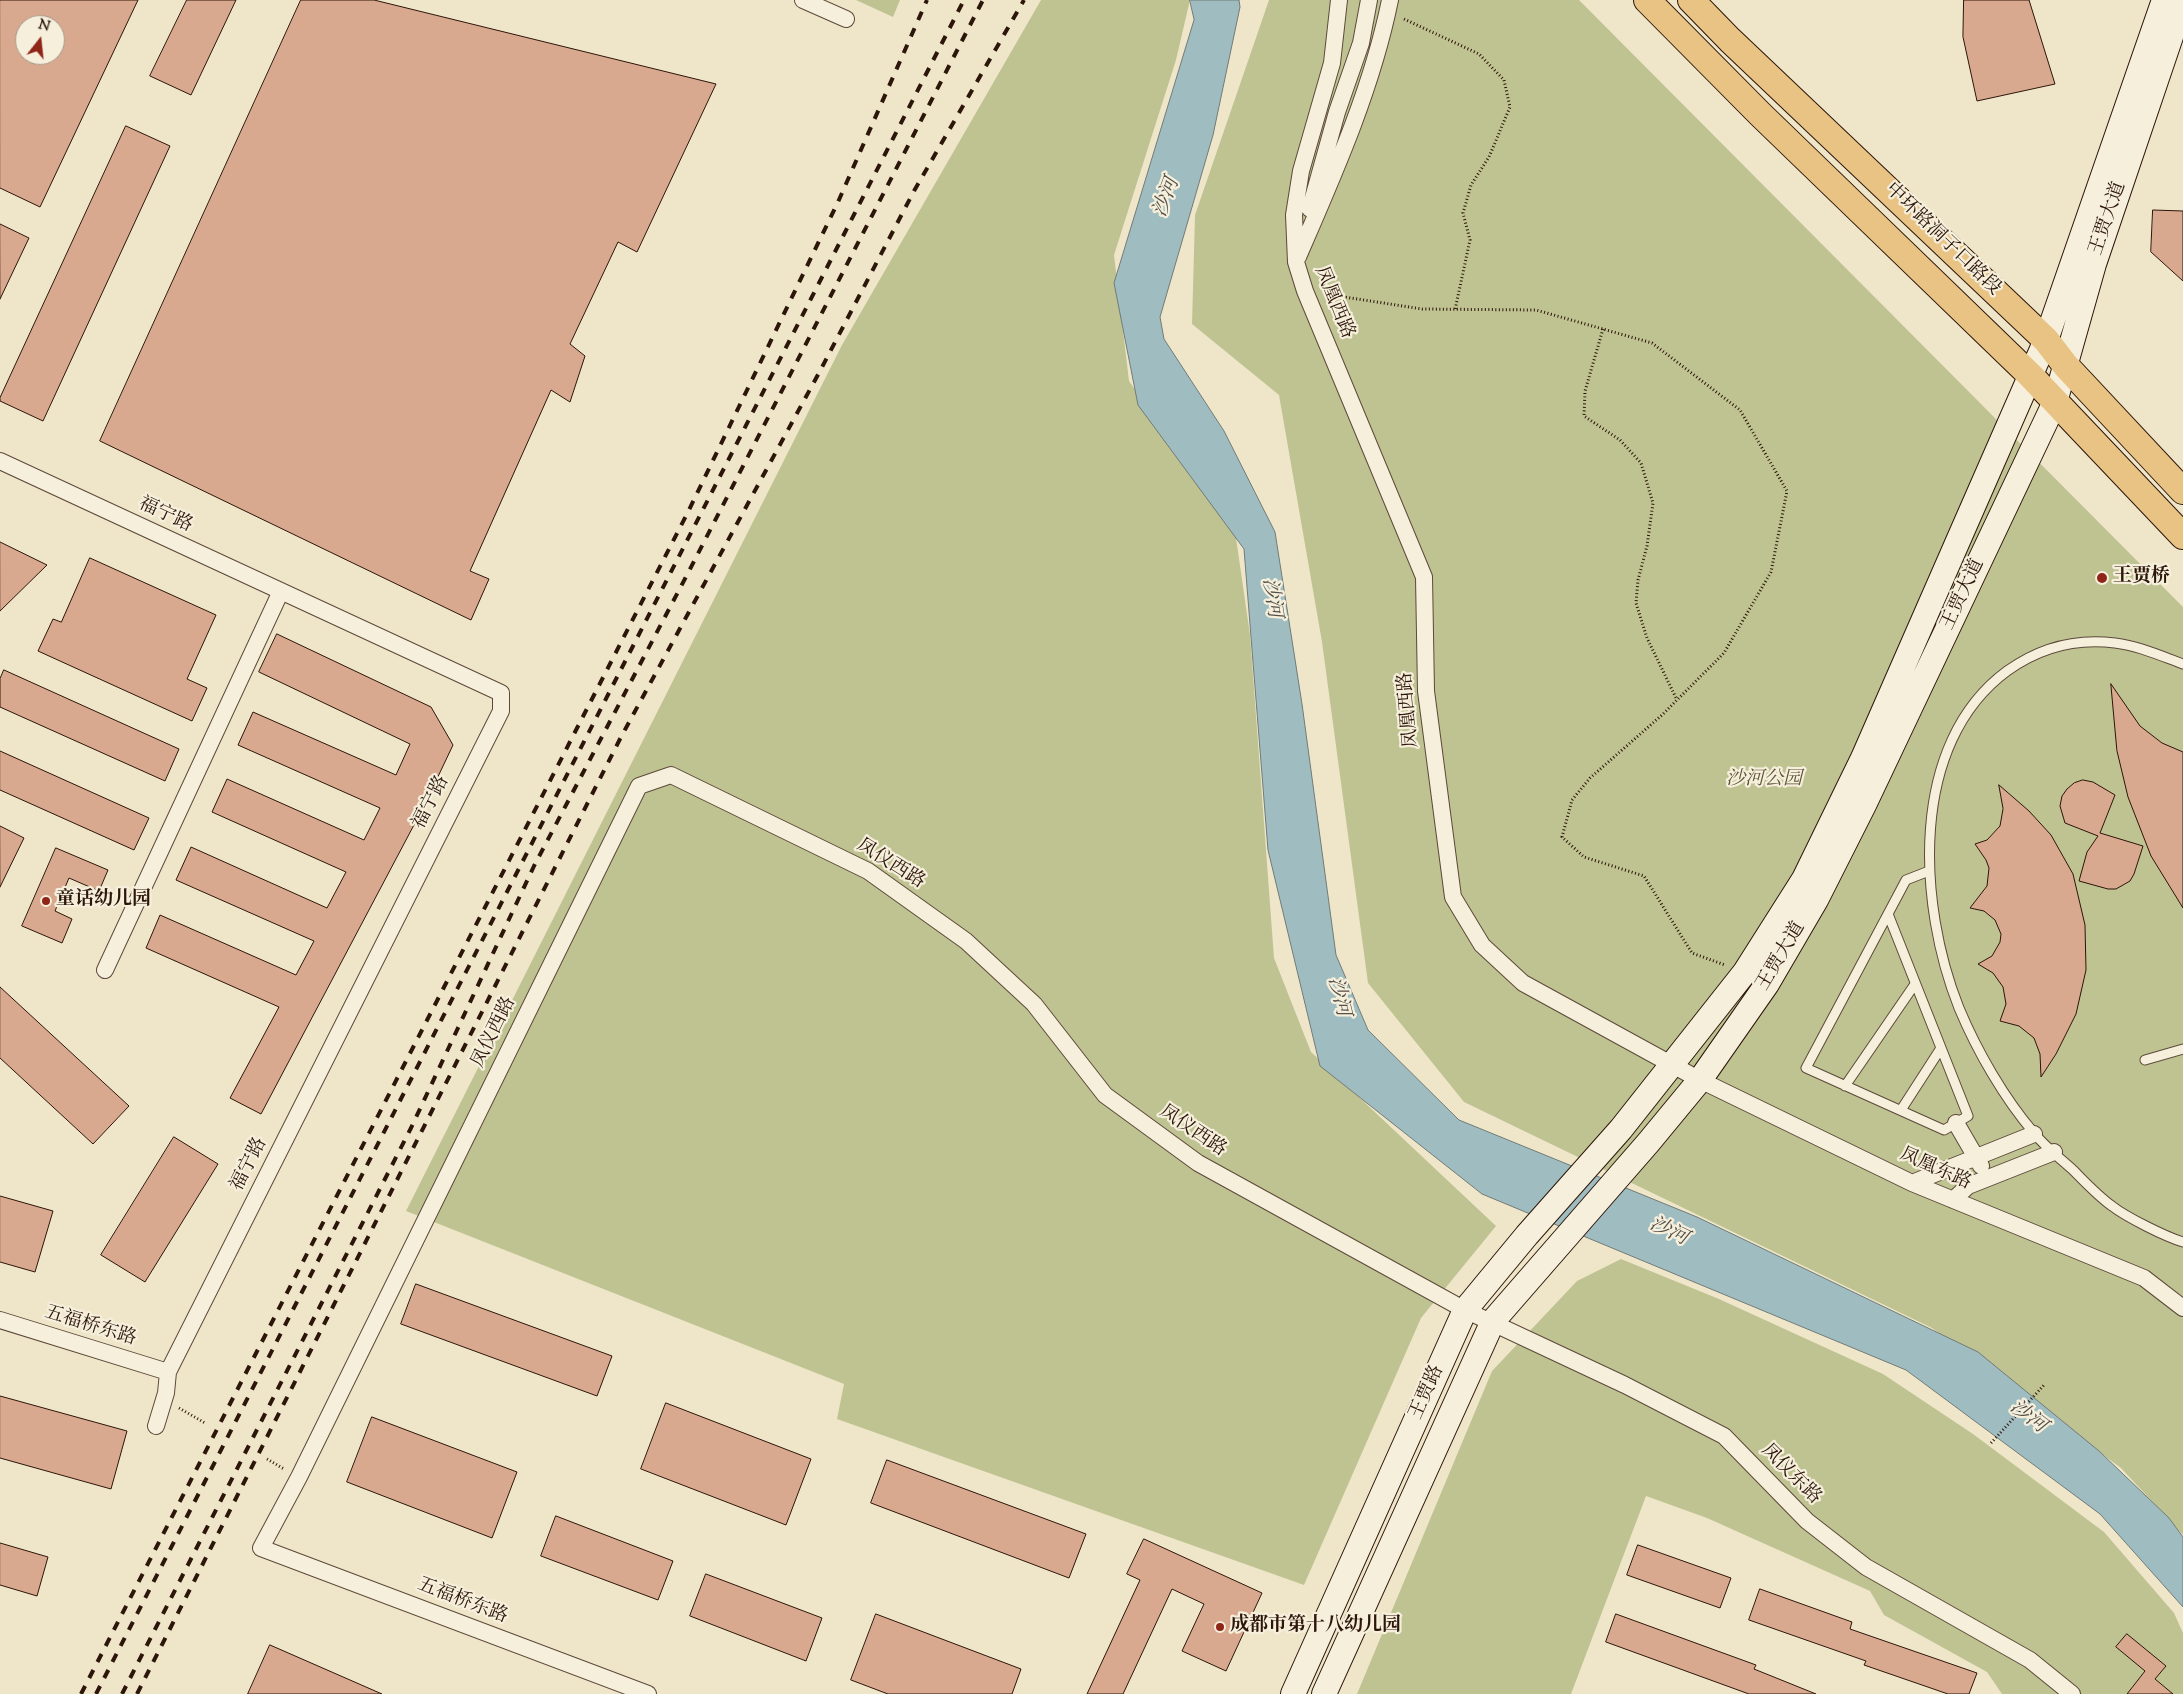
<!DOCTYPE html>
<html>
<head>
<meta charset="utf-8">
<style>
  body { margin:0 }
  #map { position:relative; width:2183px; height:1694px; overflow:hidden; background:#efe6c9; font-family:"Sorts Mill Goudy",serif }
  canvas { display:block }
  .north { position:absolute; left:15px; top:15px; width:50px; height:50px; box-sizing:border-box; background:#f5efdc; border:1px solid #a59888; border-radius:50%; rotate:16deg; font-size:14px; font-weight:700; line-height:20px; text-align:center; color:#2c1509 }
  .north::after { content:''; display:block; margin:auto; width:18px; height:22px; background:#8f2418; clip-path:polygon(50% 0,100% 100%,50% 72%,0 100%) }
</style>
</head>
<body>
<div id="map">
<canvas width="2183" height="1694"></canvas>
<div class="north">N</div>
</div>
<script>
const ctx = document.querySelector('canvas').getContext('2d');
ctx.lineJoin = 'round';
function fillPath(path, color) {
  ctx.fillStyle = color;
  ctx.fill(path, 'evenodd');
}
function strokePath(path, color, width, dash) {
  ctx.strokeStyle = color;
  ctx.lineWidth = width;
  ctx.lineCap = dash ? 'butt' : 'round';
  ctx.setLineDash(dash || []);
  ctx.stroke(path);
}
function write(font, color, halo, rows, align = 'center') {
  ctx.font = font + ' "Sorts Mill Goudy","Noto Serif SC",serif';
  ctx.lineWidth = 4.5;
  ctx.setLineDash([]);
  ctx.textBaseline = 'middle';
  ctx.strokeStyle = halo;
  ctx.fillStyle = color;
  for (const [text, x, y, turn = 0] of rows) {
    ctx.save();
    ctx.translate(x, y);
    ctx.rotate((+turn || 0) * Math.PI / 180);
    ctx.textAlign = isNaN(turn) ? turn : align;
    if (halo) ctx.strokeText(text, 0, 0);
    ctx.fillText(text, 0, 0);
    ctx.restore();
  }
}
fillPath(new Path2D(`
  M856 0H900L893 17Z
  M1041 0H1190L1176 60 1114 255 1129 381 1235 531 1250 635 1274 958 1311 1052 1496 1226 1421 1318 1304 1585 837 1419 844 1384 406 1211 842 345Z
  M1269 0H1579L2183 607V1535L2121 1468 1932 1328 1464 1102 1368 983 1322 642 1279 395 1192 324 1195 215Z
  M1621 1259 1719 1299 1883 1374 1973 1434 2104 1532 2174 1613 2183 1633V1694H2002L1987 1672 1884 1615 1870 1591 1707 1518 1646 1496 1571 1694H1357L1492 1371 1577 1281Z`), '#bfc392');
const water = new Path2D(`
  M1190 0H1239L1240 7 1213 135 1160 317 1164 339 1224 431 1275 532 1302 704 1336 955 1368 1030 1459 1120 1697 1217 1978 1352 2099 1451 2169 1518 2183 1537V1607L2100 1514 1906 1370 1482 1194 1320 1066 1268 850 1244 549 1138 405 1114 283 1194 20Z`);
fillPath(water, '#9fbdc1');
strokePath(water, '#717a77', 1);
const building = new Path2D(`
  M0 0H138L40 207 0 188ZM25 25H55V55H25Z
  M187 0H236L191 95 150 76Z
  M301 0H374L716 84 637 252 618 242 570 344 585 356 570 402 551 390 470 571 489 579 471 620 100 441Z
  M1964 0H2029L2055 84 1977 101 1963 37Z
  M126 126 170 146 43 421 0 401V398Z
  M2153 210 2183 211V281L2151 252Z
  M0 224 29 238 0 299Z
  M0 542 47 565 0 611Z
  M90 558 216 615 187 679 207 688 192 721 38 651 53 619 61 622Z
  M277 634 431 707 453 745 424 806 261 1114 230 1098 279 1007 146 948 160 915 296 975 314 941 176 880 191 847 327 908 346 872 212 812 227 779 364 840 380 808 238 745 253 712 396 775 410 744 259 672Z
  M4 670 179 749 165 781 0 707V679Z
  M2111 684 2140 726 2162 743 2183 752V908L2151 856 2128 797 2117 751Z
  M0 751 149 818 134 850 0 790Z
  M2083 780 2093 782 2115 795 2100 833 2143 846 2134 874 2130 881 2116 889H2108L2079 881 2087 852 2098 836 2065 823 2060 806 2062 796 2067 789 2074 783Z
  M1999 785 2029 811 2051 835 2073 874 2085 925 2086 970 2076 1014 2056 1054 2041 1077 2040 1054 2034 1038 2019 1026 2000 1021 2006 1004 2003 987 1993 973 1978 964 1992 956 2000 942 2001 934 1995 920 1984 911 1970 908 1987 886 1989 868 1986 860 1975 844 1987 840 2000 826 2003 809Z
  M0 826 24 838 0 887Z
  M56 848 108 870 99 891 69 878 55 911 72 919 62 943 22 926Z
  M0 987 129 1106 93 1144 0 1058Z
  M174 1137 218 1164 145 1282 101 1255Z
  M0 1196 53 1211 35 1272 0 1262Z
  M416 1284 612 1356 597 1396 401 1324Z
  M0 1396 127 1431 111 1489 0 1458Z
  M666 1403 811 1459 786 1525 641 1469Z
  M372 1417 517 1472 492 1538 347 1482Z
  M887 1460 1086 1534 1069 1578 871 1503Z
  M556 1516 673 1561 658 1600 541 1556Z
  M1144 1539 1262 1593 1226 1671 1182 1651 1204 1604 1172 1589 1123 1694H1087L1140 1580 1127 1574Z
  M0 1543 48 1557 37 1596 0 1585Z
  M1638 1545 1731 1578 1720 1608 1627 1575Z
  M706 1574 822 1618 806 1661 690 1616Z
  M1760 1589 1852 1622 1850 1629 1977 1673 1969 1694H1948L1864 1665 1866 1661 1749 1620Z
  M876 1614 1021 1669 1012 1694H888L851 1680Z
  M1616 1614 1756 1665 1754 1669 1816 1694H1749L1606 1642Z
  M2127 1634 2166 1666 2155 1679 2173 1694H2127L2145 1671 2116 1647Z
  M270 1645 382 1694H248Z`);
fillPath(building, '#d9a98f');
strokePath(building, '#2c1509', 1);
const lane = new Path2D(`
  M2183 664C2161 656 2139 646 2115 643 2076 638 2039 648 2007 671 1908 744 1918 905 1959 1008 1977 1051 2004 1098 2034 1133 2045 1147 2060 1158 2073 1170 2085 1182 2098 1196 2112 1206 2126 1217 2166 1237 2183 1242
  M1888 914 1968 1116 1944 1130 1806 1068 1906 880 1929 871
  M2145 1060 2183 1049
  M1845 1086 1915 984
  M1901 1110 1941 1048`);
const street = new Path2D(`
  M803 0 846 19
  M1339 0 1332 63 1301 171 1294 215 1296 262 1305 291 1424 577 1426 691 1453 897 1482 945 1523 983 1700 1080 1912 1183 2144 1278 2183 1308
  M1310 209 1337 112 1361 43 1369 0
  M1298 257C1334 174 1372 89 1390 0
  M0 461 501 693V711L168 1372 166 1393 156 1426
  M105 970 281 591
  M1956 1123 1981 1166
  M1912 1183 2034 1134
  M1953 1200 1968 1186 2054 1152
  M0 1320 168 1372
  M648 1694 261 1548 299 1477 639 786 671 775 868 871 966 941 1034 1004 1105 1095 1198 1163 1465 1310 1625 1385 1724 1436 1807 1521 1866 1567 2030 1660 2072 1694`);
const secondary = new Path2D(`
  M1293 1694 1465 1310 1527 1235 1621 1129 1745 972 1804 879 1863 758 2046 340 2164 0
  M1324 1694 1493 1321 1648 1143 1700 1080 1767 984 1816 900 1864 805 2055 402 2094 264 2183 1`);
const primary = new Path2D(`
  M1647 0 1760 114 2030 375 2183 536
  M1691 0 1730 40 2046 340 2066 366 2183 491`);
strokePath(lane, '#5d4939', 11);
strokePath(street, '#5d4939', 18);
strokePath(secondary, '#2c1509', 26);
strokePath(primary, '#2c1509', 28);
strokePath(new Path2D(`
  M1404 19 1479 54 1504 80 1510 107 1489 157 1471 185 1463 213 1470 240 1455 310
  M1325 294 1422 309 1536 310 1652 343 1740 410 1787 491 1771 572 1724 653 1662 715 1590 778 1572 800 1562 837 1584 857 1644 876 1692 953 1725 965
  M1603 329 1585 391 1584 416 1620 440 1641 463 1653 503 1647 546 1638 580 1636 603 1647 638 1677 700
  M179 1408 205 1423
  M1991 1443 2044 1385
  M267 1459 284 1469`), '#2c1509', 3, [1, 2.5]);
strokePath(lane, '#f5efdc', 9);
strokePath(street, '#f5efdc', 16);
strokePath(secondary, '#f5efdc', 24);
strokePath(primary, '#e8c384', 26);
strokePath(new Path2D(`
  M81 1694 688 512 838 202 927 0
  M96 1694 964 0
  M122 1694 411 1128 534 866 688 573 983 0
  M137 1694 621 737 820 371 914 191 1024 0`), '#2c1509', 4, [9, 9]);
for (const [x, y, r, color] of [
  [2102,578,6,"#8f2418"],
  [46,901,5,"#8f2418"],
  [1220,1627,5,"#8f2418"]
]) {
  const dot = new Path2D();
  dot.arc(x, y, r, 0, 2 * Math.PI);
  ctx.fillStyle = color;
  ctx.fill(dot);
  strokePath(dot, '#f5efdc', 2);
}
write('19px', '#2c1509', '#f5efdc', [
  ["王贾大道",2109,219,-71],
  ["中环路洞子口路段",1942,240,44],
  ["凤凰西路",1333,303,68],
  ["福宁路",165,516,25],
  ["王贾大道",1964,595,-65],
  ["凤凰西路",1410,710,-95],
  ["福宁路",432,803,-63],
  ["凤仪西路",890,865,32],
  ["王贾大道",1782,957,-59],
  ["凤仪西路",495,1033,-64],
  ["凤仪西路",1192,1132,34],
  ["福宁路",250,1165,-63],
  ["凤凰东路",1935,1170,24],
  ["五福桥东路",90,1327,17],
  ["王贾路",1428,1393,-66],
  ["凤仪东路",1790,1475,45],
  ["五福桥东路",462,1602,21]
]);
write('bold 19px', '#2c1509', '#f5efdc', [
  ["王贾桥",2113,578],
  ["童话幼儿园",56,901],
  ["成都市第十八幼儿园",1230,1627]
], 'left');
write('italic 19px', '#5f5239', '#f5efdc', [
  ["沙河公园",1764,781]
]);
write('italic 20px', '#545049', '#f5efdc', [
  ["沙河",1168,198,-70],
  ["沙河",1270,598,81],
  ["沙河",1337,997,76],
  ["沙河",1668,1233,25],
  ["沙河",2027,1418,37]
]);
</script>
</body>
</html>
